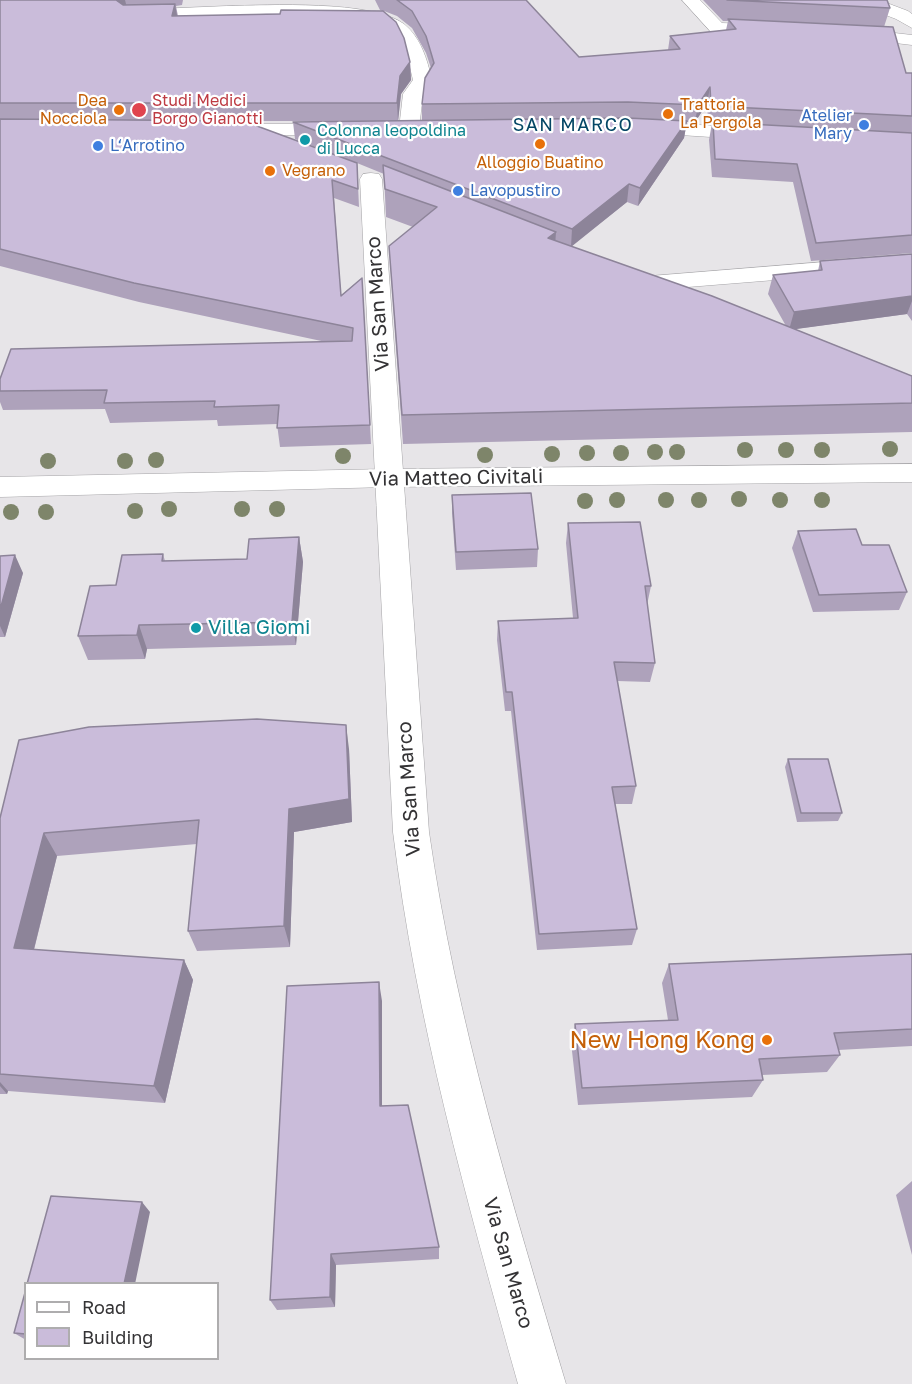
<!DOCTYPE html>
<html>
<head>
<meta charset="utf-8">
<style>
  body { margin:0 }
  #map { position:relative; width:912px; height:1384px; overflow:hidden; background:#e7e5e8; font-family:"Golos Text",sans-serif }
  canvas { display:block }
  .legend { position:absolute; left:24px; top:1282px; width:195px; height:78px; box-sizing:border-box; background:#fff; border:2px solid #aeadae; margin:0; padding:8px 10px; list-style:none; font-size:18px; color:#343335 }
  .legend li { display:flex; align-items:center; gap:12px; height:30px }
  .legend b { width:30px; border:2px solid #aeadae }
</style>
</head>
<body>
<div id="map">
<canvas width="912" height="1384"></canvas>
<ul class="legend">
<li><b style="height:8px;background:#fff"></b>Road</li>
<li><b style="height:16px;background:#cabcda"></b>Building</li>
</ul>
</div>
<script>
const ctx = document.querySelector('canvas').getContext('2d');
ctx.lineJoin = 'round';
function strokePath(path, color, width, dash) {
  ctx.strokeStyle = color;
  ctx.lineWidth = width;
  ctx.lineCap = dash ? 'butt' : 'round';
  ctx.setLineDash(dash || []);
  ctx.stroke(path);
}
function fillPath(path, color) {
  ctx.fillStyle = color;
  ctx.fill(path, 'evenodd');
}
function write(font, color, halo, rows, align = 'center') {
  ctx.font = font + ' "Golos Text",sans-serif';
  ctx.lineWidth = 4.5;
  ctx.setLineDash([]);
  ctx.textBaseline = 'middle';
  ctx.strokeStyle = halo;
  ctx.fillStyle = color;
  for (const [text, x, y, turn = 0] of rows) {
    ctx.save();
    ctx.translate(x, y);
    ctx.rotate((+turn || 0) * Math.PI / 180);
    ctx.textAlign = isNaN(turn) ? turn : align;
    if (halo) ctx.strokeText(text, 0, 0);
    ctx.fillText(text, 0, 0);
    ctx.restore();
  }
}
const minor = new Path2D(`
  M682 0H700L722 23 773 25 782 30 773 35 711 32Z
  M854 0H879L908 11 912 14V28L896 19 857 4Z
  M227 6C268 5 372 0 404 24 421 38 427 59 432 80L423 94 419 129 416 133H402L399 129 403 94 413 80 407 55 398 38 384 26 370 21 268 16 134 20 125 15 134 10Z
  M851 28 912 35V45L845 37 842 33Z
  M641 122 757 128 764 130 767 134 764 138 757 140 634 132 631 128 634 124Z
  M224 124H337L344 126 347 130 344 134 337 136 217 134 214 130 217 126Z
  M371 173 379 174 382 179 429 832C456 1021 512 1202 566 1384H518C467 1201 416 1021 393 832L360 179 363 174Z
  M912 255V269L638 291 630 289 626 284 630 279 638 277Z`);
const major = new Path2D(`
  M912 464V482L388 487 0 497V477L388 469Z`);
strokePath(minor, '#a4a3a6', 1);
strokePath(major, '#a4a3a6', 1);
fillPath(minor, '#fff');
fillPath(major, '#fff');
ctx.fillStyle = '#7e856a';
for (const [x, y] of [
  [890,449],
  [745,450],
  [786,450],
  [822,450],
  [655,452],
  [677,452],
  [587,453],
  [621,453],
  [552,454],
  [485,455],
  [343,456],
  [156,460],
  [48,461],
  [125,461],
  [739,499],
  [617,500],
  [666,500],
  [699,500],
  [780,500],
  [822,500],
  [585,501],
  [169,509],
  [242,509],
  [277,509],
  [135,511],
  [11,512],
  [46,512]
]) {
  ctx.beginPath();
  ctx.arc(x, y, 8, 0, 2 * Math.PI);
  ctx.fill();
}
fillPath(new Path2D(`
  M0 0H183L182 5 176 6 178 16 382 11 380 10 375 0H526L579 57 668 50 670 36 726 30 728 21H723L703 0H887L890 8 884 27 906 73H912V253L811 261 793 182 712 177 709 140 712 123H708L707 104 695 122H687L684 138 638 206 627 202 571 246 786 326 768 294 773 275 818 271 820 261 912 254V321L907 314 795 329 912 376V432L403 444 389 246 413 227 386 217 384 174 357 163 359 207 334 198 341 295 362 278 371 444 280 447 277 424 218 426 217 420 110 423 105 409 3 410 0 402V379L326 342 139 302 0 266ZM384 11 397 16 412 28 426 53 431 68 422 104V120L398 121 401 94 411 80 410 62ZM210 121H398L293 122 295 139 343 158 257 126Z
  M452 495 538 549 537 567 456 570 452 513Z
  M568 523 651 586 647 605 655 663 650 682 617 681 636 786 632 804H615L637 929 632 945 537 950 511 711H505L497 640 498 621 573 618 566 543Z
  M798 531 862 545 907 592 899 610 813 612 792 548Z
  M299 537 303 562 296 645 147 649 145 659 88 660 78 636 116 585 163 554 165 561 247 559Z
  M0 556 23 573 5 637H0Z
  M349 749 352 822 294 832 290 947 197 951 188 931 197 844 57 856 34 950 184 960 193 980 165 1103 8 1091 7 1094H0V818Z
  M788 759 842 813 838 821 797 822 785 767Z
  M912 954V1046L838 1050 840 1055 827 1072 762 1075 763 1080 752 1097 578 1105 571 1042 575 1024 668 1020 662 983 669 964Z
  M382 1001V1106L439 1247V1259L336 1265 335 1307 277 1310 270 1300Z
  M912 1181V1255L896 1195Z
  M26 1289V1340L14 1333Z`), '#aea2bb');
fillPath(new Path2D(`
  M113 0H125L127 8Z
  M175 4 178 21 172 16Z
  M410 62 411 80 401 94 398 121 397 103 400 76Z
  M710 87 707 104 695 122 698 105Z
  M687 121 684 138 638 206 640 188Z
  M629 184 627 202 571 247 572 229Z
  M556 232 554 261 548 238Z
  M912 296V301L907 314 789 330 794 312Z
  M299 537 303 562 296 645 292 622Z
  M15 555 23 573 5 637 0 626V610Z
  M139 625 147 649 145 659 137 635Z
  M346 725 349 749 352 822 294 832 290 947 284 926 289 809Z
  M44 833 57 856 29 969 14 948Z
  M184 960 193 980 165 1103 154 1086Z
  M379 982 382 1001V1122L380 1106Z
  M0 1082 8 1091 7 1094 0 1086Z
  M142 1202 150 1212 135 1284H124Z
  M331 1254 336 1265 335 1307 330 1297Z`), '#8d8499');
const building = new Path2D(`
  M0 0H116L123 5 175 4 172 16 280 14 281 10 383 11 396 22 404 38 410 62 400 76 397 103H0Z
  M397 0H526L579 57 680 49 670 36 736 29 728 19 893 27 906 73H912V116L711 106 710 87 698 105 628 102 422 104 425 78 434 63 426 36 412 11Z
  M727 0H887L890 8Z
  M628 118 687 121 640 188 629 184 572 229 293 122Z
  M0 119 254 121 257 126 357 163 358 189 332 180 341 296 362 278 370 425 277 428 279 405 214 407 215 401 104 403 107 390 0 391V379L11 349 352 341 353 328 134 283 0 249Z
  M713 122 912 133V235L816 243 797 164 715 159Z
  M383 165 556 232 548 238 712 296 912 376V403L402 415 389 246 437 207 385 189Z
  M912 254V296L794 312 773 275 822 270 820 261Z
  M531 493 538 549 456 552 452 495Z
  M640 522 651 586H645L655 663 614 662 636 786 612 787 637 929 539 934 512 692H506L498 621 578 618 568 523Z
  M856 529 862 545H889L907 592 819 595 798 531Z
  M299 537 292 622 139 625 137 635 78 636 90 586 116 585 122 555 163 554 162 561 247 559 249 539Z
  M15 555 0 610V556Z
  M257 719 346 725 349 799 289 809 284 926 188 931 199 820 44 833 14 948 184 960 154 1086 0 1074V818L19 740 89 727Z
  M788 759H828L842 813H801Z
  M912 954V1029L834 1033 840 1055 759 1059 763 1080 582 1088 575 1024 678 1020 669 964Z
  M379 982 380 1106 408 1105 439 1247 331 1254 330 1297 270 1300 287 986Z
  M51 1196 142 1202 124 1284H27Z
  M26 1289V1334L14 1333Z`);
fillPath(building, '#cabcda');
strokePath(building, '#8d8499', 1.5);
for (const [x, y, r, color] of [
  [119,110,6,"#e8710a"],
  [139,110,8,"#e0444e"],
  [668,114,6,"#e8710a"],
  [864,125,6,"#3f7fe0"],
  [305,140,6,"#0f9aa8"],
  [540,144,6,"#e8710a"],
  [98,146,6,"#3f7fe0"],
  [270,171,6,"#e8710a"],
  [458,191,6,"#3f7fe0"],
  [196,628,6,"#0f9aa8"],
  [767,1040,6,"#e8710a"]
]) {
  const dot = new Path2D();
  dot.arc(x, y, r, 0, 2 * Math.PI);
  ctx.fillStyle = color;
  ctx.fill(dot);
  strokePath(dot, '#fff', 2);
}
write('16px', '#c56008', '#fff', [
  ["Dea",107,101,"right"],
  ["Nocciola",107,119,"right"],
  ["Trattoria",680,105],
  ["La Pergola",680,123],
  ["Alloggio Buatino",540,163,"center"],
  ["Vegrano",282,171]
], 'left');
write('16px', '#be3a42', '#fff', [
  ["Studi Medici",152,101],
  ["Borgo Gianotti",152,119]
], 'left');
write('16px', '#366cbe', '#fff', [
  ["Atelier",852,116,"right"],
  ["Mary",852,134,"right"],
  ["L‘Arrotino",110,146],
  ["Lavopustiro",470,191]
], 'left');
write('16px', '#0d838f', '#fff', [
  ["Colonna leopoldina",317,131],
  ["di Lucca",317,149]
], 'left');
ctx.letterSpacing = '1.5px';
write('18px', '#044665', '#fff', [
  ["SAN MARCO",573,125]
]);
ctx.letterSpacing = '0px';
write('20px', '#343335', '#fff', [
  ["Via San Marco",378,304,-94],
  ["Via Matteo Civitali",456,478,-1],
  ["Via San Marco",409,789,-94],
  ["Via San Marco",508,1263,74]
]);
write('20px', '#0d838f', '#fff', [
  ["Villa Giomi",208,628]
], 'left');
write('24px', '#c56008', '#fff', [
  ["New Hong Kong",755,1040]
], 'right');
</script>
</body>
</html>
